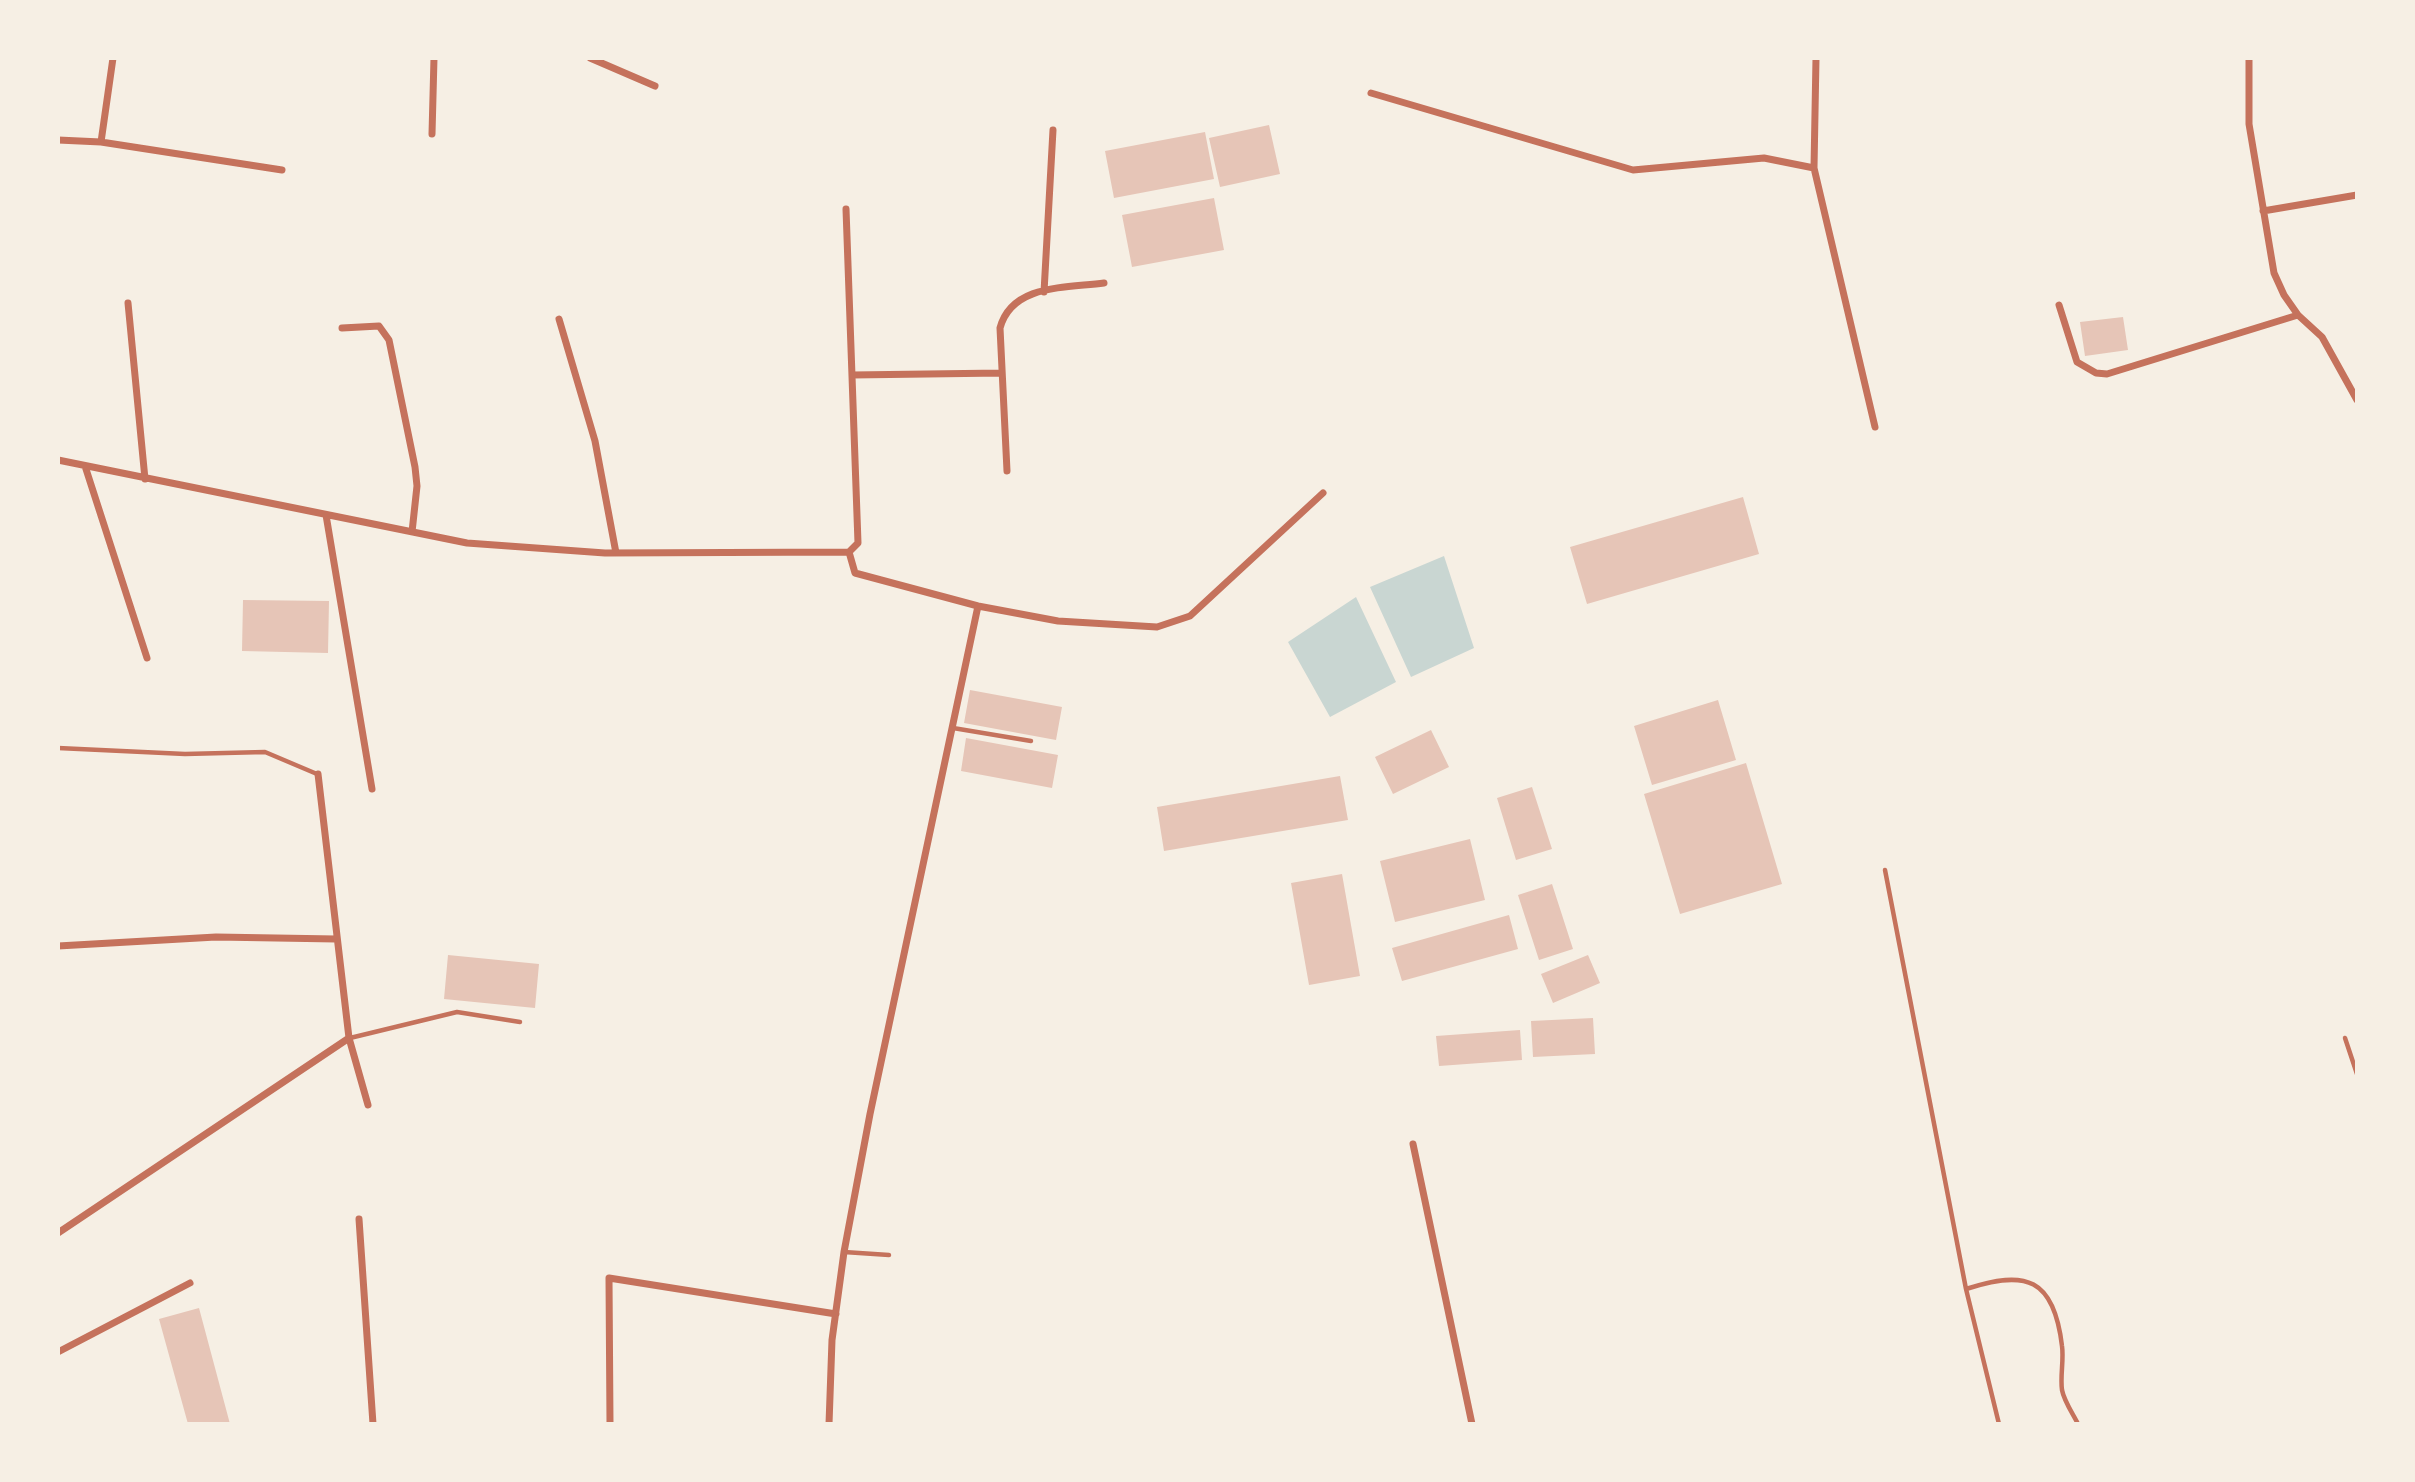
<!DOCTYPE html>
<html>
<head>
<meta charset="utf-8">
<style>
  body { margin:0 }
  #map { position:relative; width:2415px; height:1482px; overflow:hidden; background:#f6efe4; font-family:Inter,sans-serif }
  canvas { display:block }
  .frame { position:absolute; inset:0; border:60px solid #f6efe4; pointer-events:none }
</style>
</head>
<body>
<div id="map">
<canvas width="2415" height="1482"></canvas>
<div class="frame"></div>
</div>
<script>
const ctx = document.querySelector('canvas').getContext('2d');
ctx.lineJoin = 'round';
function fillPath(path, color) {
  ctx.fillStyle = color;
  ctx.fill(path, 'evenodd');
}
function strokePath(path, color, width, dash) {
  ctx.strokeStyle = color;
  ctx.lineWidth = width;
  ctx.lineCap = dash ? 'butt' : 'round';
  ctx.setLineDash(dash || []);
  ctx.stroke(path);
}
fillPath(new Path2D(`
  M1444 556 1474 648 1411 677 1370 587Z
  M1356 597 1396 682 1330 717 1288 642Z`), '#c9d6d2');
fillPath(new Path2D(`
  M1269 125 1280 174 1220 187 1209 138Z
  M1205 132 1214 179 1114 198 1105 151Z
  M1214 198 1224 250 1132 267 1122 215Z
  M2123 317 2128 350 2085 356 2080 322Z
  M1743 497 1759 554 1587 604 1570 547Z
  M243 600 329 601 328 653 242 651Z
  M970 690 1062 707 1056 740 964 723Z
  M1718 700 1736 760 1652 785 1634 726Z
  M1431 730 1449 767 1393 794 1375 757Z
  M966 738 1058 755 1052 788 961 771Z
  M1746 763 1782 884 1680 914 1644 794Z
  M1340 776 1348 820 1164 851 1157 807Z
  M1532 787 1552 849 1516 860 1497 798Z
  M1470 839 1485 900 1395 922 1380 861Z
  M1342 874 1360 976 1309 985 1291 883Z
  M1552 884 1573 949 1539 960 1518 895Z
  M1509 915 1518 949 1402 981 1392 948Z
  M448 955 539 964 535 1008 444 999Z
  M1588 955 1600 983 1553 1003 1541 974Z
  M1593 1018 1595 1054 1533 1057 1531 1021Z
  M1520 1030 1522 1060 1439 1066 1436 1036Z
  M199 1308 230 1424H188L159 1319Z`), '#e6c5b7');
strokePath(new Path2D(`
  M953 728 1031 741
  M58 748 185 754 265 752 317 774
  M1885 870 1966 1289 1999 1424
  M350 1038 457 1012 520 1022
  M2345 1038 2357 1074
  M844 1252 889 1255
  M1966 1289C2026 1269 2054 1278 2062 1346 2064 1360 2060 1376 2062 1390 2064 1401 2073 1414 2078 1424`), '#c5725c', 4.5);
strokePath(new Path2D(`
  M590 58 655 86
  M1816 58 1814 168 1875 427
  M2249 58V124L2274 273 2284 295 2298 315 2322 337 2357 400
  M1371 93 1633 170 1764 158 1814 168
  M432 134 434 58
  M58 140 101 142 282 170
  M101 142 113 58
  M2263 211 2357 195
  M1044 292 1053 130
  M128 303 145 479
  M2059 305 2077 362 2096 373 2107 374 2298 315
  M559 319 595 441 616 553
  M342 328 379 326 389 340 415 467 417 486 412 532
  M852 375 1002 373
  M58 460 467 543 605 553 849 552 858 543 846 209
  M85 466 147 658
  M1007 471 1000 328C1012 284 1066 288 1104 283
  M326 515 372 789
  M849 552 855 573 978 606 1058 621 1157 627 1190 616 1323 493
  M318 774 349 1038 368 1105
  M58 946 216 937 336 939
  M1413 1144 1472 1424
  M359 1219 373 1424
  M58 1233 349 1038
  M58 1352 190 1283
  M610 1424 609 1278 836 1314
  M829 1424 832 1340 844 1252 870 1114 978 606`), '#c5725c', 7);
</script>
</body>
</html>
